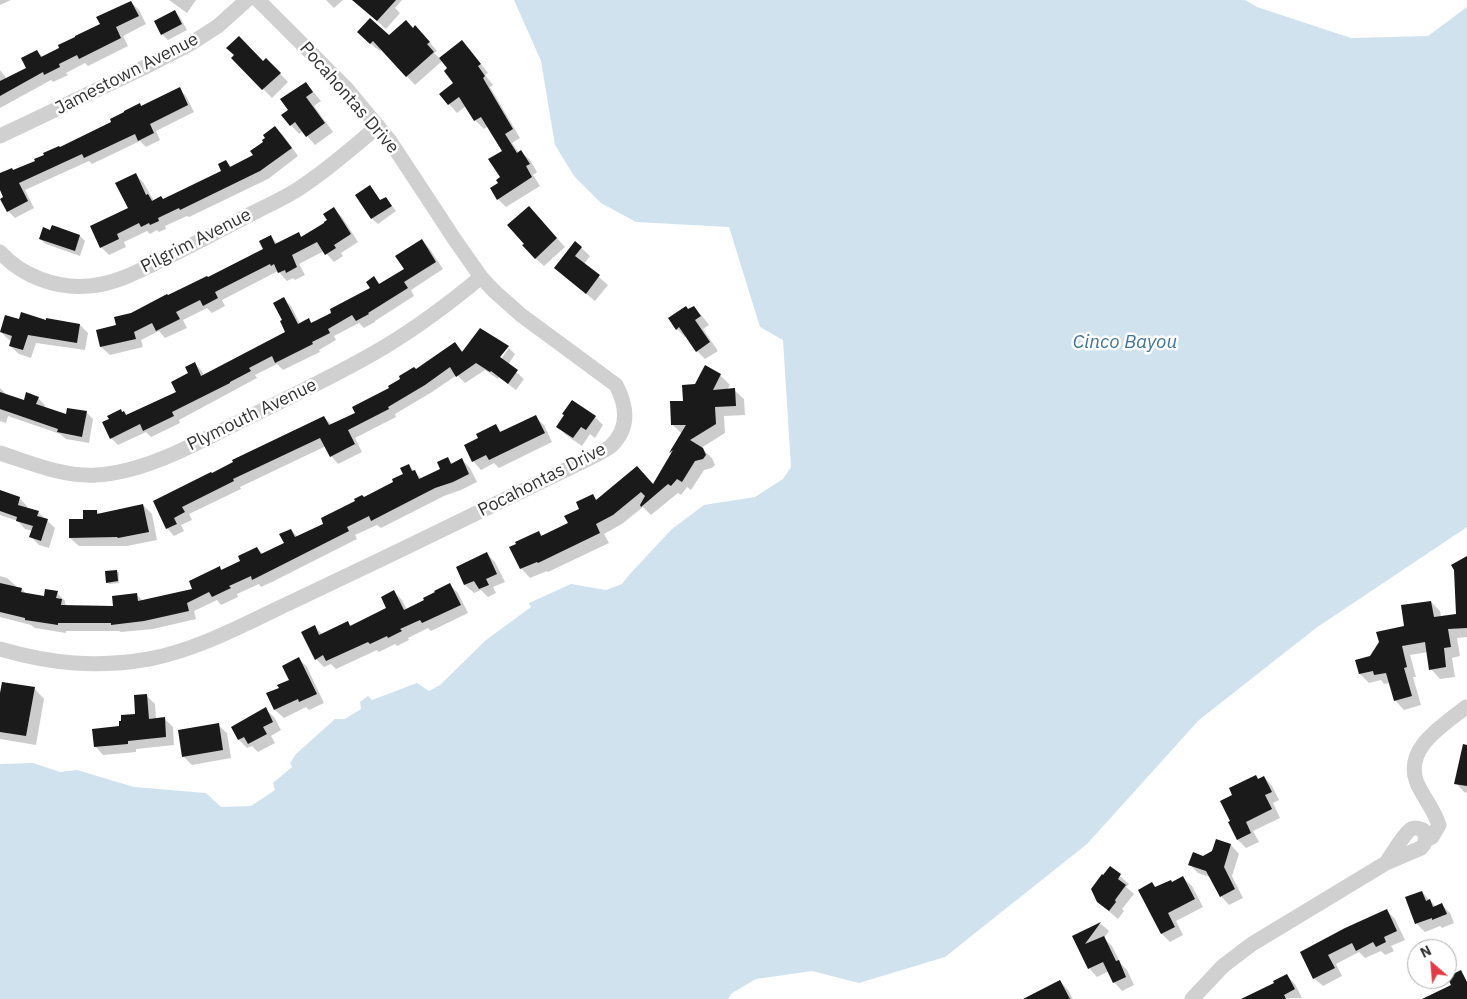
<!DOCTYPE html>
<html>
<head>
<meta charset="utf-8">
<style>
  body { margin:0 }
  #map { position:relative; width:1467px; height:999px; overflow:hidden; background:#fff; font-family:"IBM Plex Sans",sans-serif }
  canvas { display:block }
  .north { position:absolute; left:1407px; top:939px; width:50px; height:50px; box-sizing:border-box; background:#fff; border:1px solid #adadad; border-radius:50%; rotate:333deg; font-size:14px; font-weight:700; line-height:20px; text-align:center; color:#333 }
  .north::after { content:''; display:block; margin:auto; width:18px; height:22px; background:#e63946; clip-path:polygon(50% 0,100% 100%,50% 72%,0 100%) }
</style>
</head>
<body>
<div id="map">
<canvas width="1467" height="999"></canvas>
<div class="north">N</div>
</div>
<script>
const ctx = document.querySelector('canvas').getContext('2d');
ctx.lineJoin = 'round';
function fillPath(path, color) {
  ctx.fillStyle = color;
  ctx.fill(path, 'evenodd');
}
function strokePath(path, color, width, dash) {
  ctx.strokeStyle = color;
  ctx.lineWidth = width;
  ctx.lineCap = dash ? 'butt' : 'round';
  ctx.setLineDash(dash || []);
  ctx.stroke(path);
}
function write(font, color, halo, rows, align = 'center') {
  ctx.font = font + ' "IBM Plex Sans",sans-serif';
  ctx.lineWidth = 5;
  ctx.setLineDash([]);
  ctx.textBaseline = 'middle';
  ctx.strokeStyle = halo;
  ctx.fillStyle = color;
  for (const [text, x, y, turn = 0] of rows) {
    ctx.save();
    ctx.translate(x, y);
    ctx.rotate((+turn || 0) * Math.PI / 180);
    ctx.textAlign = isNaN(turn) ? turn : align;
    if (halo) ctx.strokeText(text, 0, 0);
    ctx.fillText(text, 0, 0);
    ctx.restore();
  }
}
fillPath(new Path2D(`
  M514 0H1245L1257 7 1351 38 1428 36 1467 7V527L1316 628 1199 720 1087 844 945 957 859 983 812 971 756 979 732 993 728 999H0V764L33 763 60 772 77 770 134 787 206 793 221 807 251 806 275 790 273 783 292 767 290 763 296 754 335 719H345L361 709 360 702 368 696 372 700 417 683 429 691 440 685 486 640 531 607 529 603 571 584 606 590 622 584 629 575 672 529 704 505 755 497 783 479 791 467 783 340 760 327 729 227 636 222 601 203 574 176 555 145 541 61Z`), '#cfe2ee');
fillPath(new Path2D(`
  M0 0H11L0 5Z
  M169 0H196L187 13Z
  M326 0H343L334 8Z
  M353 0H402L395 8 400 13 386 29Z
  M131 2 139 10 146 24 123 36 128 46 88 66 85 63 66 73 68 75 53 82 51 80 0 108V70L7 79 28 69 37 51 43 57 102 24Z
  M175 12 180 17 187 30 168 40 162 34Z
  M413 29 424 36 437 51 434 53 440 59 462 42 470 50 488 73 485 75 493 85 490 87 520 138 512 143 519 153 521 152 530 160 537 172 533 175 540 186 506 207 498 199 501 178 503 151 488 126 484 129 475 120 466 106 457 113 449 104 455 83 449 69 442 61 415 85 382 49 380 51 367 41 389 37Z
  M233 58 263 63 266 59 288 82 272 98Z
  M306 83 321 101 314 106 333 132 315 145 303 131 299 134 291 125 289 110Z
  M179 89 186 96 194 112 156 131 160 140 146 147 140 141 92 164 89 161 25 190 34 208 15 218 8 211 0 182V175L14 171 37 161 113 123 140 104 142 107Z
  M275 128 283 135 298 156 268 179 189 217 187 216 165 226 166 229 159 232 157 230 150 234 147 231 124 242 126 247 109 255 101 247 91 227 129 208 136 175 143 182 154 201 163 200 223 171 226 161 232 167 255 156Z
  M370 187 381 201 386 198 396 211 378 224 372 219 357 195Z
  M334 209 342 217 358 242 341 253 343 256 334 262 324 251 299 264 305 275 295 280 293 278 287 281 278 271 222 300 225 306 212 313 207 308 183 320 187 328 165 338 159 331 141 340 143 347 110 355 101 347 98 331 118 326 132 314 208 278 265 249 270 236 278 244 299 234 303 238 328 220Z
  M537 216 565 247 544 266 535 258Z
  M80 236 85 241 80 256 46 244 40 239Z
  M422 240 429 248 443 269 411 290 414 296 375 321V322L364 328 359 323 334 336 336 340 319 350 320 352 283 370 277 364 255 375 257 378 179 420 180 423 151 437 146 432 118 445 111 438 123 413 127 416 178 392 190 374 195 364 202 371 204 376 287 332 284 321V299L291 306 300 324 309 320 313 324 333 313 371 288 374 278 381 285 405 269Z
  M575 242 590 256 584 264 608 285 595 301 564 276 555 268Z
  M693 307 702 316 709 325 703 329 718 351 705 359 697 351 687 336 685 337 677 329 670 318Z
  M20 321 80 325 88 333 85 350 36 343 31 358 19 354 10 346 12 341 9 340 1 332Z
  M455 343 464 353 498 363 509 348 515 354 508 365 524 379 516 390 499 377 498 379 485 370 465 383 457 375 432 392 395 414 396 417 355 438 362 452 338 464 331 456 326 446 240 487 241 489 189 514 192 520 181 525 184 531 174 536 167 528 154 502 212 475 324 417 332 425 357 414Z
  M720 375 730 385 727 390H734L744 399 745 415 724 416 725 433 701 448 712 458 715 465 712 468 704 470 691 490 687 487 681 495 678 493 651 515 643 507 622 524 604 534 609 543 548 572 547 571 530 578 521 568 539 532 543 536 569 523 592 495 597 500 637 467 654 485 672 455 670 453 682 434 673 425 684 402 696 385Z
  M0 388 8 396 24 401 38 398 45 405 44 408 67 416 86 412 93 419 89 443 66 439 60 434 8 416 6 423 0 421Z
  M535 417 544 425 552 442 499 468 494 463 481 470 473 461 480 439 496 426 502 433Z
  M595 417 603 425 595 438 590 434 582 446 566 435 558 427Z
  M447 458 453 464 462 460 470 468 477 482 461 490 444 496 381 528 377 525 355 535 357 539 272 582 261 587 259 584 237 594 238 597 221 605 217 600 194 611 196 619 153 629 121 632 119 631H66V633L35 628 31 625 0 617V576L7 578 16 586 15 588 22 589 27 595 45 597 57 593 65 601V604L68 606 114 607 136 594 143 601 194 589 219 568 223 571 242 562 257 548 263 554 285 544 291 530 298 537 325 524 364 498 395 483 405 474 409 466 422 479 442 469Z
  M0 491 19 498 27 506V509L38 512 55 528 49 548 39 545 31 537 33 531 25 529 18 521 0 515Z
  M143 505 152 514 157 540 127 546H79L70 538 85 520 96 511 100 514Z
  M487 554 495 562 505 582 493 587 496 593 488 597 481 590 474 593 465 585 457 568Z
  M1467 557V637L1457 638 1460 656 1452 658 1455 677 1440 679 1431 669 1428 652 1410 655 1416 677H1413L1421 705 1404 710 1395 700 1390 683 1384 684 1381 680 1369 683 1360 674 1357 661 1371 657 1431 602 1440 611 1441 617 1458 615Z
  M116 571 119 573V583L109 584 107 582Z
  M450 585 458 593 468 613 431 631 428 628 408 638 409 640 397 646 395 644 379 652 377 650 336 669 331 664 324 667 316 659 314 626 322 634 347 622 352 627 388 609 394 592 402 600 407 610 426 600Z
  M299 659 307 667 324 703 309 710 306 707 284 718 275 710 268 694 280 688 290 680Z
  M34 688 44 699 36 745 0 739V700Z
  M146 695 155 704 156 719 164 718 173 727 174 745 136 749V752L103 755 95 746 137 715Z
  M265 709 274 717 281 730 271 736 275 743 258 752 252 746 247 748 239 740Z
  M218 725 227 733 231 758 192 765 184 757Z
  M1467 759V793L1464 792 1456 783Z
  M1255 776 1259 780 1264 777 1272 786 1279 800 1273 803 1280 818 1253 831 1259 842 1246 848 1238 840 1229 822 1231 821Z
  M1217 841 1231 845 1239 854 1232 876 1243 898 1229 905 1221 896 1210 877 1198 873 1190 865 1213 852Z
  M1110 868 1129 884 1126 887 1134 894 1122 909 1124 911 1118 919 1098 902 1103 877Z
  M1183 878 1192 886 1203 907 1176 921 1183 935 1170 942 1162 934 1140 890 1152 884 1156 888 1173 883Z
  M1422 892 1436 907 1442 905 1450 913 1454 923 1442 928 1440 926 1425 932 1416 923Z
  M1387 911 1395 919 1405 940 1391 946 1394 951 1385 955 1381 951 1365 958 1359 952 1336 964 1342 976 1323 986 1314 978 1301 953Z
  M1101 924 1109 931 1104 938 1112 946 1121 964 1127 970 1134 985 1122 991 1114 982 1109 971 1097 977 1089 968 1074 936Z
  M1287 976 1295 984 1302 998 1251 999Z
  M1060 981 1068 990 1073 999H1036Z`), '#0003');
fillPath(new Path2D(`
  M352 0H396L377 21Z
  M131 1 139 16 116 27 121 38 79 59 77 55 59 64 60 67 44 75 43 72 0 96V81L26 68 21 58 37 50 41 57 59 48 58 45 75 37V36L100 24 96 17Z
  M175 10 182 24 161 35 154 21Z
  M370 18 389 35 406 20 413 28 415 25 430 42 427 44 434 52 406 77 373 41 370 44 357 32Z
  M239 36 263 61 266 58 281 73 262 90 231 58 234 55 226 48Z
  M462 40 481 64 478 66 485 76 483 78 513 129 505 134 517 153 521 150 530 164 526 166 532 177 497 200 490 188 498 183 496 180 500 177 488 159 502 151 481 117 474 121 459 97 448 105 439 94 453 83 444 71 447 68 439 58Z
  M306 82 313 92 306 97 325 123 306 137 295 122 290 126 281 115 288 110 280 99Z
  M180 87 188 105 150 124 154 133 138 141 135 134 84 158 82 154 19 183 28 201 7 212 0 199 3 197 0 190V173L12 168 13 170 35 161 34 159 44 155 43 153 59 146 60 147 111 122 110 119 124 112V111L140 103 141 106Z
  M275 126 292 148 260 171 180 210 179 208 158 218 159 221 150 225 149 223 141 227 139 223 117 234 119 239 100 248 90 226 128 208 115 183 136 173 146 195 148 194 152 201 161 196 163 199 221 171 218 164 226 160 230 167 253 155 250 151 263 142 262 140 265 138 263 135Z
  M370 185 380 200 386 197 392 206 371 219 355 195Z
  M529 206 557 238 535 259 522 245 524 244 507 225Z
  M334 207 351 234 334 245 336 248 325 255 317 242 292 255 297 267 286 273 285 270 278 273 274 264 271 266 270 264 215 292 218 298 203 306 200 300 176 312 180 319 156 331 152 323 134 332 136 339 100 347 96 330 116 325 114 317 131 313 167 294 168 295 207 276 208 277 263 249 259 241 271 235 275 244 299 232 301 237 324 223V222L327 220 323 214Z
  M52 225 80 235 75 251 39 239 43 227 50 230Z
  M422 239 436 262 404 282 408 288 368 313 369 314 356 321 352 315 328 329 330 333 312 342 313 344 275 363 272 356 249 368 251 371 230 382V383L172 412 174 416 143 431 140 424 110 439 102 422 109 419 107 416 121 409 122 412 124 411 126 415 176 392 171 382 188 373 185 367 195 362 201 376 285 332 280 321 282 320 273 303 284 297 298 324 309 318 311 323 331 313 330 309 370 288 366 282 374 276 379 284 404 269 395 256Z
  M575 241 582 247 575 256 600 275 586 294 554 268Z
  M686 306 688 309 694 306 701 316 695 320 710 342 696 352 679 327 676 330 668 318Z
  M21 312 46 320V318L80 324 77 343 28 335 23 350 9 346 12 336 0 332 5 315 19 319Z
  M480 328 509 346 500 357 518 370 508 384 491 371 490 372 476 363 456 377 450 367 425 385 388 407 389 409 348 430 355 444 330 457 320 438 233 479 234 481 182 507 185 512 174 518 177 524 166 529 153 501 211 472 212 473 233 462 232 460 324 416 329 425 355 413 352 407 389 388 388 386 400 379 399 376 414 367 416 369 455 342 462 352Z
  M705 365 721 374 713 390 735 388 736 406 715 407 716 424 690 440 703 448 706 455 703 459 695 461 682 482 677 479 671 486 668 484 641 507 640 505 645 496 641 492 613 515 596 524 600 533 538 563 537 562 520 569 509 547 516 544 515 542 539 531 541 536 568 523 564 516 579 509 576 502 593 494 596 500 637 466 653 484 673 450 669 453 686 425H671L670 401H683L682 385 695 384Z
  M0 392 24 400 26 392 39 397 36 404 66 414 67 408 87 411 82 437 57 432 58 429 0 409Z
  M572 400 596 416 586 430 581 427 573 438 556 427 564 415 562 414Z
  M536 415 545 433 489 460 486 455 472 462 464 445 478 438 476 434 496 424 500 432Z
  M448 457 451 464 462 458 469 474 453 482 435 488 371 521 369 516 347 527 349 531 264 574 252 580 251 576 229 586 231 588 212 597 209 592 187 603 189 611 144 621 111 625V623H58V625L25 620V618L0 612V583L22 588 21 592 44 596 45 589 58 591 56 598 62 599 61 605 113 606 112 596 137 593 138 601 192 589 189 581 220 566 221 570 240 561 238 556 257 547 261 554 284 543 279 534 291 529 295 537 323 524 321 518 355 501 354 499 362 495 364 497 393 482 392 479 403 474 400 468 409 464 412 471 415 470 419 479 440 469 437 462Z
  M0 490 20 497 18 505 39 511 37 516 48 519 41 541 29 537 33 526 16 521 17 517 0 511Z
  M143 504 149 532 118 538 117 537 69 538V519H83V510H97V514Z
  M487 552 497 574 486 579 489 585 479 589 474 581 464 585 456 567Z
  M1467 556V628L1448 629 1451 647 1444 648 1446 667 1429 670 1425 642 1402 646 1407 667 1404 668 1412 696 1394 701 1386 673 1374 675 1373 671 1359 674 1355 660 1370 656 1379 642 1376 632 1404 626 1401 605 1431 601 1434 617 1456 614 1454 570 1451 565Z
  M117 570 118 581 106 583 105 571Z
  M450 583 461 605 422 623 420 620 400 629 402 631 388 638 387 636 370 644 368 642 326 661 323 655 315 660 301 632 315 625 319 635 348 621 350 626 386 608 381 597 394 590 404 610 424 600 423 598 435 592 434 591Z
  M299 657 317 694 299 702 298 699 274 710 266 693 279 688 277 685 289 680 282 666Z
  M2 682 35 687 26 736 0 732V693Z
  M147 694 149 719 165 717 166 737 128 741V744L94 747 92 729 119 726V721H121V715L135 714 134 695Z
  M266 707 273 722 263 727 267 734 248 744 244 737 238 740 231 727Z
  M219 723 223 750 182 757 178 730Z
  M1463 744 1467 745V786L1454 784Z
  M1256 775 1258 779 1264 776 1272 792 1265 795 1272 809 1246 822 1251 833 1237 840 1228 822 1230 821 1220 801 1232 795 1229 788Z
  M1216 839 1231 844 1224 867 1235 889 1220 897 1206 871 1188 865 1193 852 1203 856 1212 851Z
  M1110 866 1121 874 1118 879 1126 885 1115 900 1116 902 1109 911 1097 902 1091 889 1102 874 1103 875Z
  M1183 876 1195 899 1168 913 1175 927 1161 934 1138 890 1152 882 1155 887 1171 880 1172 882Z
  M1422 891 1426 901 1430 899 1433 907 1442 903 1447 914 1432 920V918L1415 924 1405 897Z
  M1387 909 1397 931 1384 937 1386 942 1376 947 1373 942 1356 951 1352 943 1328 955 1335 968 1313 979 1300 952 1345 928Z
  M1101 922 1085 944 1104 936 1116 961 1119 960 1126 977 1113 983 1103 962 1088 969 1072 936Z
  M1461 970 1467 982V999H1422L1451 985 1447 977Z
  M1287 974 1295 989 1284 995 1286 999H1241L1274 983 1273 981Z
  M1060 980 1070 999H1023Z`), '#1a1a1a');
strokePath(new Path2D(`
  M0 136 143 68 190 44 218 26 247 0
  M0 252C22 276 56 289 89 286 118 284 144 268 170 256 197 243 224 228 251 214 270 204 290 196 307 183 332 166 355 146 378 126
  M0 453C31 463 63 477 96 475 143 473 195 444 237 423 287 398 338 375 386 346 419 326 451 302 481 277
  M0 649C51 664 97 668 149 659 202 649 252 620 300 598 397 552 494 505 590 458 597 454 605 451 611 446 630 428 627 406 616 385L521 315 494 291 481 277 455 240 390 141 346 88 258 0
  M1426 840 1432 837 1439 825C1434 809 1423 797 1417 783 1403 748 1444 725 1466 707
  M1192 999 1223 966 1252 944 1386 863 1421 848C1427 842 1426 837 1423 830 1419 828 1415 827 1411 829 1407 830 1390 857 1386 863`), '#d0d0d0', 15);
write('18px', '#333', '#fff', [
  ["Jamestown Avenue",127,74,-27],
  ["Pocahontas Drive",349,98,49],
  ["Pilgrim Avenue",196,241,-27],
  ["Plymouth Avenue",252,415,-26],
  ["Pocahontas Drive",542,480,-27]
]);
write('italic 19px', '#3f7597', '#fff', [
  ["Cinco Bayou",1125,343]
]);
</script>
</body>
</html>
